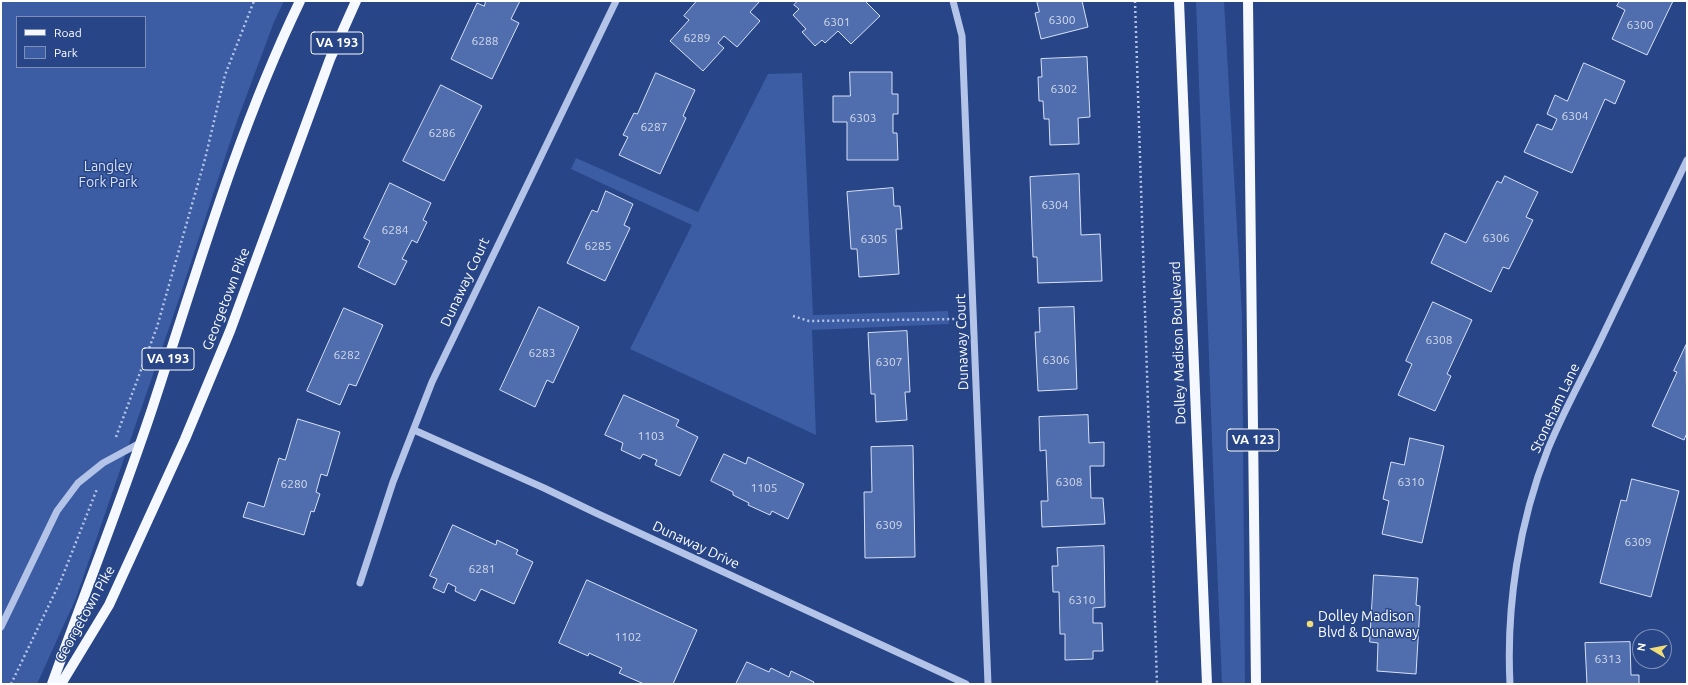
<!DOCTYPE html>
<html>
<head>
<meta charset="utf-8">
<style>
  body { margin:0 }
  #map { position:relative; width:1688px; height:685px; overflow:hidden; background:#274587; font-family:Ubuntu,sans-serif }
  canvas { display:block }
  .frame { position:absolute; inset:0; border:2px solid #fff; pointer-events:none }
  .legend { position:absolute; left:16px; top:16px; width:130px; height:52px; box-sizing:border-box; background:#274587; border:1px solid #7d8fb7; margin:0; padding:5px 7px; list-style:none; font-size:12px; color:#fff }
  .legend li { display:flex; align-items:center; gap:8px; height:20px }
  .legend b { width:20px; border:1px solid #7d8fb7 }
  .north { position:absolute; left:1632px; top:629px; width:40px; height:40px; box-sizing:border-box; background:#274587; border:1px solid #7d8fb7; border-radius:50%; rotate:280deg; font-size:11px; font-weight:700; line-height:16px; text-align:center; color:#fff }
  .north::after { content:''; display:block; margin:auto; width:14px; height:18px; background:#f0dd79; clip-path:polygon(50% 0,100% 100%,50% 72%,0 100%) }
</style>
</head>
<body>
<div id="map">
<canvas width="1688" height="685"></canvas>
<div class="frame"></div>
<ul class="legend">
<li><b style="height:5px;background:#f5f8fe"></b>Road</li>
<li><b style="height:11px;background:#3c5da3"></b>Park</li>
</ul>
<div class="north">N</div>
</div>
<script>
const ctx = document.querySelector('canvas').getContext('2d');
ctx.lineJoin = 'round';
function fillPath(path, color) {
  ctx.fillStyle = color;
  ctx.fill(path, 'evenodd');
}
function strokePath(path, color, width, dash) {
  ctx.strokeStyle = color;
  ctx.lineWidth = width;
  ctx.lineCap = dash ? 'butt' : 'round';
  ctx.setLineDash(dash || []);
  ctx.stroke(path);
}
function write(font, color, halo, rows, align = 'center') {
  ctx.font = font + ' Ubuntu,sans-serif';
  ctx.lineWidth = 3;
  ctx.setLineDash([]);
  ctx.textBaseline = 'middle';
  ctx.strokeStyle = halo;
  ctx.fillStyle = color;
  for (const [text, x, y, turn = 0] of rows) {
    ctx.save();
    ctx.translate(x, y);
    ctx.rotate((+turn || 0) * Math.PI / 180);
    ctx.textAlign = isNaN(turn) ? turn : align;
    if (halo) ctx.strokeText(text, 0, 0);
    ctx.fillText(text, 0, 0);
    ctx.restore();
  }
}
fillPath(new Path2D(`
  M1 1H284L274 22 237 121 179 299 76 598 37 684H1ZM17 17H145V67H17Z
  M1196 1H1224L1242 315 1245 684H1222L1213 467Z
  M802 73 813 315 948 311 949 324 812 330 816 435 630 349 692 225 571 169 576 158 698 212 768 74Z`), '#3c5da3');
const building = new Path2D(`
  M486 1H520L511 19 519 23 492 79 451 59 477 3 484 6Z
  M697 1H760L750 12 760 21 737 47 724 36 718 43 724 48 703 71 670 41 689 20 684 16Z
  M798 1H865L880 16 851 44 838 31 825 43 822 40 815 46 802 32 806 29 793 15 799 9 794 5Z
  M1037 1H1082L1088 27 1041 39 1035 13 1039 12Z
  M1620 1H1673L1647 55 1612 39 1625 10 1617 6Z
  M1087 57 1090 117 1078 118 1079 144 1050 145 1049 119H1044L1043 101H1039L1038 77H1042L1041 59Z
  M1584 63 1625 81 1615 104 1605 99 1572 173 1524 152 1537 124 1552 130 1557 119 1547 114 1555 95 1567 101Z
  M850 72H892V94H898V114H893V133H897L898 160H847V122H833V96H850Z
  M656 73 695 90 683 116 686 118 660 174 619 155 628 137 623 135 634 113 637 114Z
  M441 85 482 106 444 181 403 161Z
  M1079 174 1081 235 1100 234 1102 281 1038 283 1037 257H1033L1030 177Z
  M1505 176 1538 192 1526 217 1533 220 1509 269 1503 267 1491 292 1431 263 1445 233 1466 243 1497 181 1501 183Z
  M390 183 431 203 423 220 427 222 417 243 412 240 402 259 407 261 395 285 358 267 370 241 364 238Z
  M893 188 894 206H900L902 229H896L899 274 859 277 857 249H851L847 192Z
  M606 191 633 204 624 225 630 228 605 281 567 263 592 210 597 212Z
  M1433 302 1472 320 1447 374 1451 376 1435 411 1398 395 1412 364 1406 361Z
  M539 307 579 327 553 383 547 380 535 407 500 390Z
  M1074 307 1077 389 1038 391 1035 332H1040L1039 308Z
  M344 308 383 325 356 386 349 384 340 405 307 391Z
  M907 331 910 392H905L907 420 876 422 875 394H871L868 333Z
  M1686 345 1687 433 1684 440 1652 426 1677 372 1674 371Z
  M624 395 679 420 676 426 698 437 680 476 655 465 657 460 643 454 640 459 621 450 623 443 605 435Z
  M1088 415 1089 443 1104 442V466H1090L1091 498H1103L1105 524 1042 527 1041 501H1048L1046 450 1040 451 1039 417Z
  M298 419 340 432 327 476 321 474 316 492 320 494 314 512 311 511 304 535 243 517 248 502 264 507 279 458 285 460Z
  M1410 438 1444 446 1422 543 1382 534 1389 501 1383 499 1391 462 1404 465Z
  M913 446 915 557 865 558 864 492H872L871 447Z
  M724 454 746 464 748 457 804 484 788 519 772 511 770 515 748 505 749 503 733 495V492L711 481Z
  M1632 479 1679 491 1651 597 1600 583 1621 500 1626 501Z
  M453 525 496 545 497 540 518 550 516 554 533 562 514 604 481 589 475 601 455 591 456 587 448 583 444 593 433 588 437 579 430 576Z
  M1104 546 1105 607 1093 608V623H1102L1103 651H1093V659L1065 660V634H1060L1059 592H1053L1052 566H1058L1057 548Z
  M1374 575 1418 578 1416 605 1420 606 1416 674 1377 671 1378 643 1370 642Z
  M587 580 697 630 673 684H644L619 673 622 668 589 653 588 656 559 643Z
  M1630 642 1631 675H1639V684H1587L1585 643Z
  M747 662 769 672 771 668 789 677 791 671 814 682 813 684H736Z`);
fillPath(building, '#506eae');
strokePath(building, '#d7e1f7', 1);
strokePath(new Path2D(`
  M1135 1 1157 684
  M793 316 809 321 957 319
  M116 437 157 327 205 159 225 75 254 1
  M11 684 61 580 97 489`), '#b3c4e8', 2.5, [2, 3]);
strokePath(new Path2D(`
  M953 1 962 36 988 684
  M414 430 544 488 596 513 966 684
  M360 583 393 482 432 382 616 1
  M1 627 57 511 78 483 103 463 140 443
  M1510 684C1506 606 1519 522 1548 449 1564 410 1585 373 1603 335 1631 276 1659 218 1687 160`), '#b3c4e8', 7);
strokePath(new Path2D(`
  M1179 1 1207 684
  M1248 1 1256 684
  M52 684C85 592 121 502 152 409 197 272 237 132 300 1
  M61 684 109 605 185 439 230 331 330 59 356 1`), '#f5f8fe', 10);
for (const [x, y, r, color] of [
  [1310,624,4,"#f0dd79"]
]) {
  const dot = new Path2D();
  dot.arc(x, y, r, 0, 2 * Math.PI);
  ctx.fillStyle = color;
  ctx.fill(dot);
  strokePath(dot, '#274587', 1.5);
}
write('12px', '#d3dbeb', null, [
  ["6300",1062,20],
  ["6301",837,22],
  ["6300",1640,25],
  ["6289",697,38],
  ["6288",485,41],
  ["6302",1064,89],
  ["6304",1575,116],
  ["6303",863,118],
  ["6287",654,127],
  ["6286",442,133],
  ["6304",1055,205],
  ["6284",395,230],
  ["6306",1496,238],
  ["6305",874,239],
  ["6285",598,246],
  ["6308",1439,340],
  ["6283",542,353],
  ["6282",347,355],
  ["6306",1056,360],
  ["6307",889,362],
  ["1103",651,436],
  ["6308",1069,482],
  ["6310",1411,482],
  ["6280",294,484],
  ["1105",764,488],
  ["6309",889,525],
  ["6309",1638,542],
  ["6281",482,569],
  ["6310",1082,600],
  ["1102",628,637],
  ["6313",1608,659]
]);
for (const [x, y, w] of [
  [337,43,52],
  [168,359,52],
  [1253,440,52]
]) {
  const box = new Path2D();
  box.roundRect(x - w / 2, y - 11, w, 22, 3);
  ctx.fillStyle = '#274587';
  ctx.fill(box);
  strokePath(box, '#fff', 1);
}
write('bold 13px', '#fff', null, [
  ["VA 193",337,43],
  ["VA 193",168,359],
  ["VA 123",1253,440]
]);
write('14px', '#d7e1f7', '#274587', [
  ["Langley",108,166],
  ["Fork Park",108,182]
]);
write('14px', '#fff', '#274587', [
  ["Dunaway Court",465,282,-65],
  ["Georgetown Pike",226,299,-69],
  ["Dunaway Court",962,342,-92],
  ["Dolley Madison Boulevard",1178,343,-92],
  ["Stoneham Lane",1555,408,-65],
  ["Dunaway Drive",696,545,25],
  ["Georgetown Pike",85,614,-61]
]);
write('14px', '#fff', '#274587', [
  ["Dolley Madison",1318,616],
  ["Blvd & Dunaway",1318,632]
], 'left');
</script>
</body>
</html>
